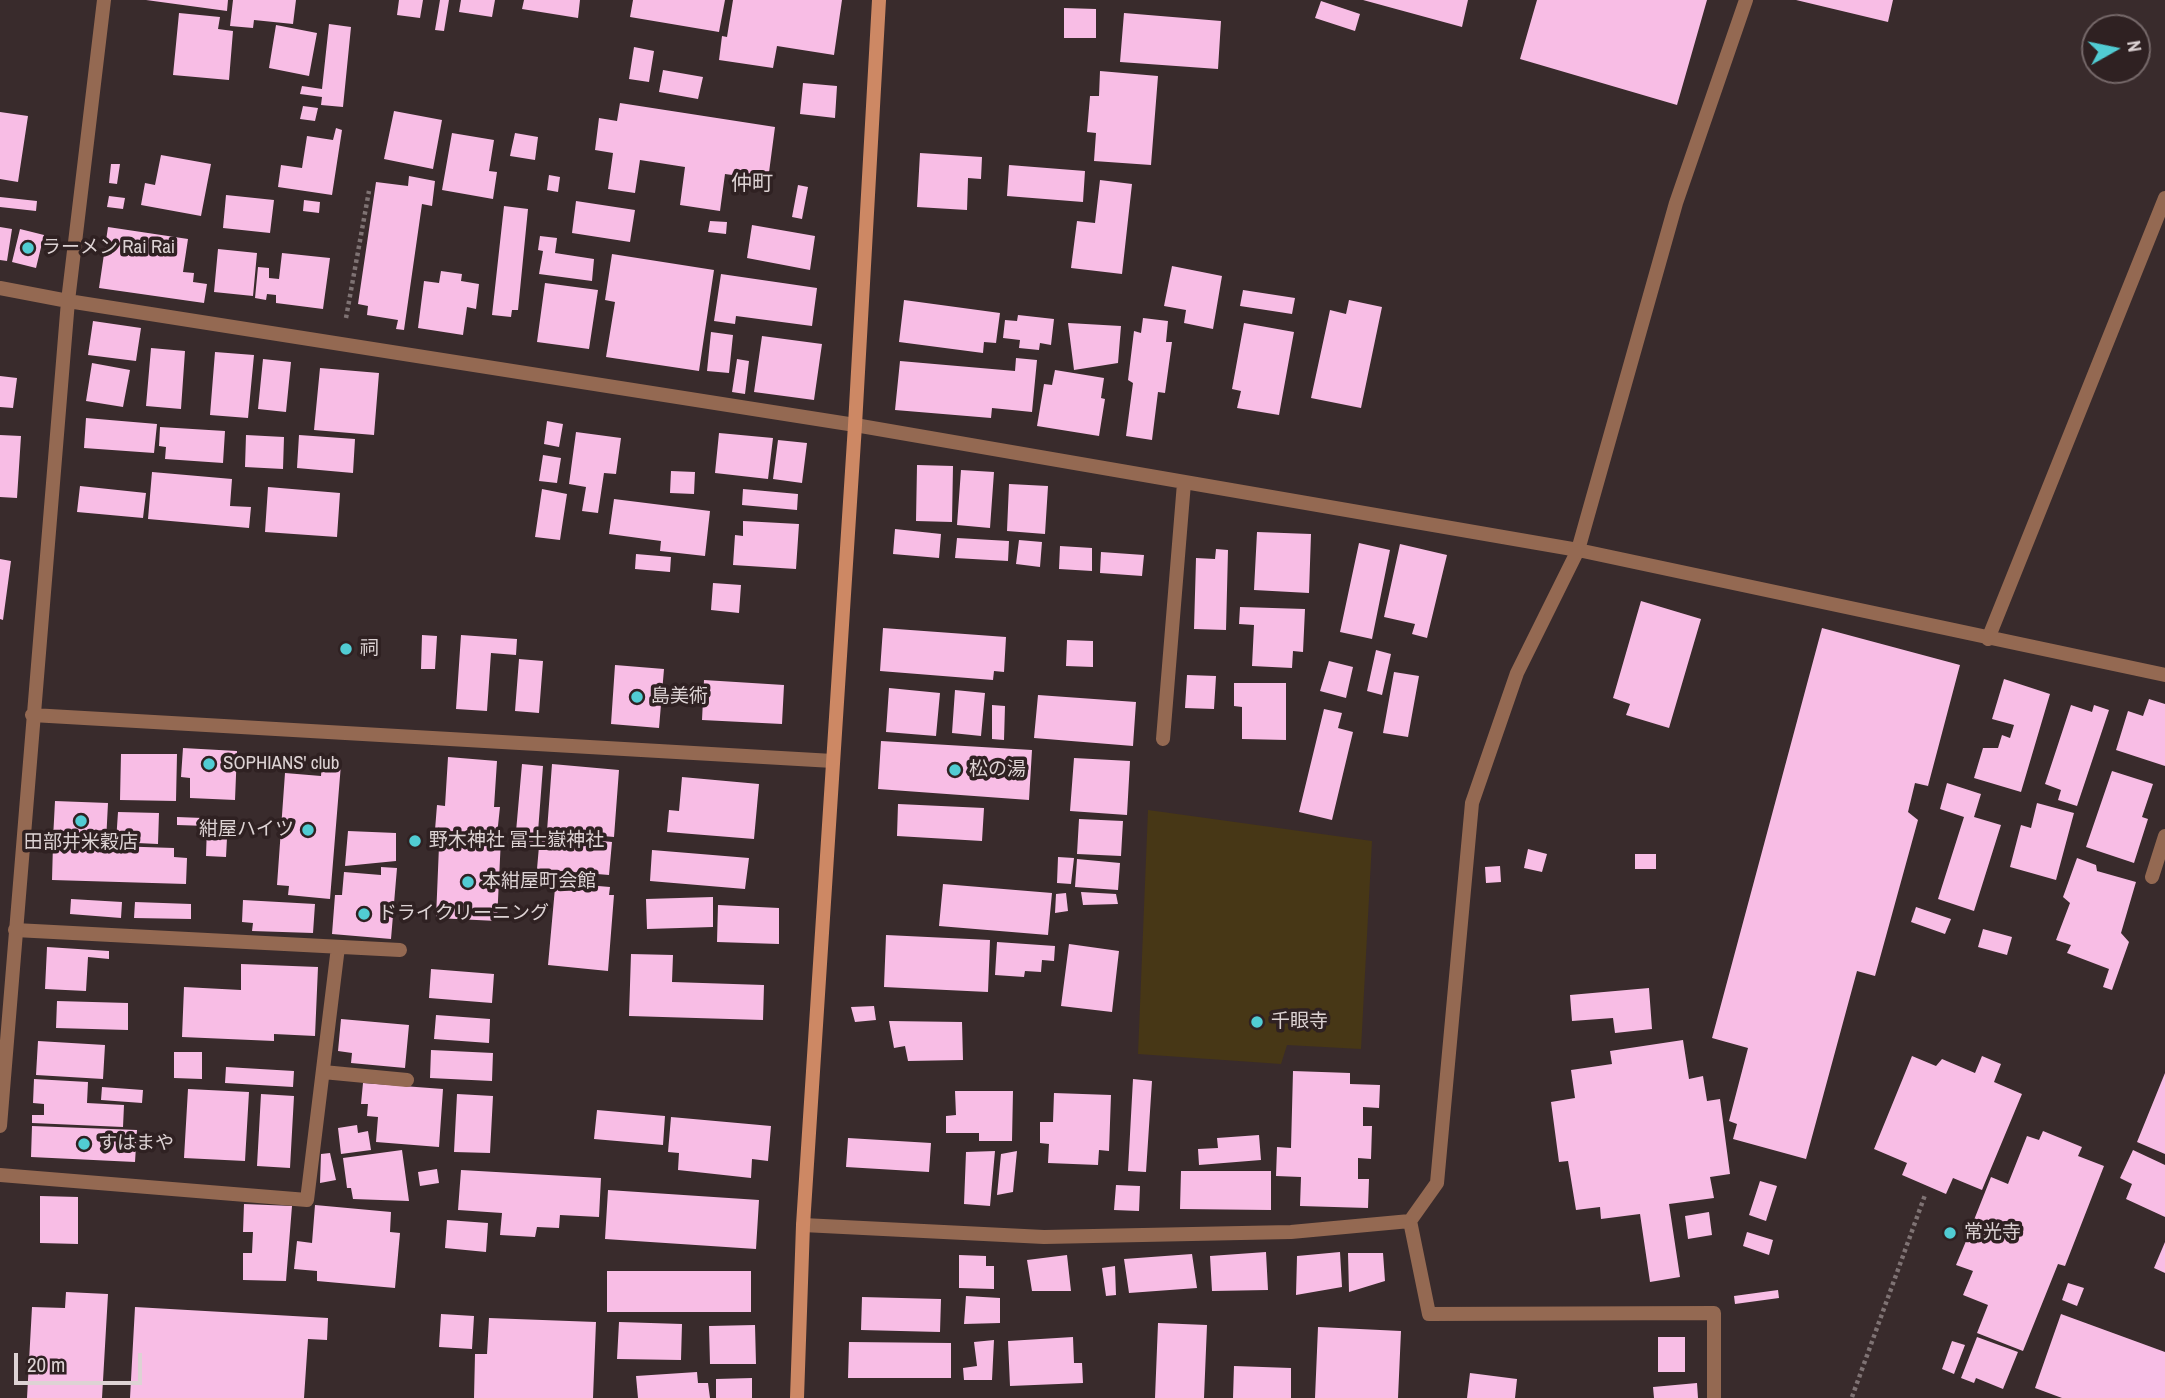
<!DOCTYPE html>
<html>
<head>
<meta charset="utf-8">
<style>
  body { margin:0 }
  #map { position:relative; width:2165px; height:1398px; overflow:hidden; background:#392b2c; font-family:"Archivo Narrow",sans-serif }
  canvas { display:block }
  .north { position:absolute; left:2081px; top:14px; width:70px; height:70px; box-sizing:border-box; background:#2f2122; border:2px solid #756869; border-radius:50%; rotate:81deg; font-size:19px; font-weight:700; line-height:28px; text-align:center; color:#ddd3d4 }
  .north::after { content:''; display:block; margin:auto; width:24px; height:32px; background:#51ccd3; clip-path:polygon(50% 0,100% 100%,50% 72%,0 100%) }
  .scale { position:absolute; left:14px; top:1353px; width:128px; height:32px; box-sizing:border-box; border:4px solid #ddd3d4; border-top:0; padding-left:9px; font-size:21px; line-height:24px; white-space:nowrap; color:#ddd3d4; -webkit-text-stroke:5px #2f2122; paint-order:stroke }
</style>
</head>
<body>
<div id="map">
<canvas width="2165" height="1398"></canvas>
<div class="north">N</div>
<div class="scale">20 m</div>
</div>
<script>
const ctx = document.querySelector('canvas').getContext('2d');
ctx.lineJoin = 'round';
function fillPath(path, color) {
  ctx.fillStyle = color;
  ctx.fill(path, 'evenodd');
}
function strokePath(path, color, width, dash) {
  ctx.strokeStyle = color;
  ctx.lineWidth = width;
  ctx.lineCap = dash ? 'butt' : 'round';
  ctx.setLineDash(dash || []);
  ctx.stroke(path);
}
function write(font, color, halo, rows, align = 'center') {
  ctx.font = font + ' "Archivo Narrow","Noto Sans JP",sans-serif';
  ctx.lineWidth = 7;
  ctx.setLineDash([]);
  ctx.textBaseline = 'middle';
  ctx.strokeStyle = halo;
  ctx.fillStyle = color;
  for (const [text, x, y, turn = 0] of rows) {
    ctx.save();
    ctx.translate(x, y);
    ctx.rotate((+turn || 0) * Math.PI / 180);
    ctx.textAlign = isNaN(turn) ? turn : align;
    if (halo) ctx.strokeText(text, 0, 0);
    ctx.fillText(text, 0, 0);
    ctx.restore();
  }
}
fillPath(new Path2D(`
  M1148 810 1372 841 1361 1049 1287 1045 1281 1064 1138 1054Z`), '#473716');
fillPath(new Path2D(`
  M146 0H228L227 11Z
  M233 0H296L293 24 254 20 253 28 230 26Z
  M399 0H423L420 18 397 15Z
  M440 0H449L444 31 435 30Z
  M461 0H495L492 17 459 12Z
  M524 0H580L578 18 522 9Z
  M633 0H725L719 32 630 17Z
  M733 0H842L834 55 777 46 773 68 719 60 722 36 727 37Z
  M1363 0H1468L1462 27Z
  M1537 0H1707L1677 105 1520 59Z
  M1796 0H1893L1888 22Z
  M1321 1 1360 14 1355 31 1315 18Z
  M1064 8 1096 9V38H1064Z
  M179 13 220 17 218 29 233 31 229 80 173 75Z
  M1124 13 1221 21 1218 69 1120 62Z
  M329 24 351 27 343 107 321 105 322 97 300 94 302 86 322 89Z
  M276 25 317 33 309 76 269 68Z
  M634 47 654 51 649 82 629 79Z
  M663 70 703 77 698 99 659 92Z
  M1100 71 1158 76 1151 165 1094 161 1096 133 1087 132 1090 96H1099Z
  M803 83 837 86 835 118 800 114Z
  M620 103 775 127 768 180 725 174 720 211 680 205 685 167 640 160 635 193 608 189 613 153 595 150 599 118 617 121Z
  M303 106 318 108 315 121 300 119Z
  M394 111 442 120 433 169 384 159Z
  M0 112 28 116 18 182 0 179Z
  M336 128 342 130 332 195 278 187 281 165 302 168 307 136 333 140Z
  M452 133 494 140 489 171 497 172 493 199 442 190Z
  M515 133 538 137 535 160 510 156Z
  M920 153 982 157 981 179 968 178 967 210 917 207Z
  M161 155 211 164 201 216 141 205 145 183 155 185Z
  M111 164H120L117 184 109 183Z
  M1009 165 1085 171 1083 202 1007 196Z
  M549 175 560 177 558 192 547 190Z
  M409 176 435 181 432 206 422 204 404 330 396 329 398 320 367 315 368 306 358 304 376 182 408 186Z
  M1100 180 1132 184 1122 274 1071 268 1077 221 1095 223Z
  M798 185 808 187 802 219 792 217Z
  M226 195 274 200 270 233 223 228Z
  M109 196 125 198 123 209 107 207Z
  M0 197 37 201 36 211 0 207Z
  M304 200 320 202 319 213 303 211Z
  M576 201 635 210 630 242 572 233Z
  M504 206 528 209 518 310H512L511 317 492 315Z
  M710 221 727 222 726 234 708 232Z
  M752 225 815 236 810 270 747 258Z
  M0 227 12 229 7 261 0 260Z
  M108 227 188 239 183 272 194 273 193 282 207 284 204 303 99 288Z
  M20 229 44 235 36 268 12 262Z
  M540 236 557 238 555 253 594 259 592 281 539 274 543 251 538 250Z
  M218 249 257 253 253 296 214 292Z
  M282 253 330 258 323 309 276 303V295L267 294 266 300 255 298 258 267 269 268V278L279 279Z
  M612 254 714 270 699 371 606 357 615 302 605 300Z
  M1172 266 1222 276 1213 329 1184 323 1186 310 1164 306Z
  M441 271 462 274 461 281 479 284 476 309 467 307 463 335 418 328 424 281 439 283Z
  M721 274 817 288 812 326 736 316 735 324 714 321Z
  M545 283 598 290 589 349 537 342Z
  M1243 290 1295 298 1292 314 1240 306Z
  M904 300 1000 313 996 343 984 342 983 353 899 342Z
  M1349 300 1382 307 1361 408 1311 398 1330 310 1346 314Z
  M1018 315 1054 319 1051 345 1040 343 1039 350 1019 348 1020 340 1003 338 1005 320 1017 321Z
  M1143 318 1168 321 1166 342H1172L1165 393 1158 392 1152 440 1126 436 1133 383 1128 380 1134 331 1141 333Z
  M93 321 141 328 136 361 88 355Z
  M1068 323 1121 326 1118 363 1074 370Z
  M1244 323 1294 332 1279 415 1237 408 1241 391 1232 389Z
  M711 332 733 335 729 373 707 371Z
  M762 336 822 344 814 400 754 392Z
  M151 348 185 351 181 409 146 406Z
  M215 352 254 355 248 418 210 415Z
  M1016 358 1037 360 1032 412 992 408 991 418 895 410 900 361 1015 371Z
  M263 359 291 362 286 412 258 409Z
  M737 359 749 361 745 394 732 392Z
  M92 363 130 370 123 407 86 401Z
  M320 368 379 373 374 435 314 430Z
  M1055 370 1104 378 1101 398 1105 399 1099 436 1037 426 1044 384 1052 385Z
  M0 376 17 378 13 408 0 407Z
  M86 418 157 424 154 453 84 448Z
  M547 421 563 424 559 447 544 444Z
  M160 427 225 431 223 463 165 459 166 447 159 446Z
  M576 432 621 438 616 474 604 473 598 513 582 511 586 487 569 484Z
  M719 433 773 438 768 479 715 473Z
  M0 435 21 436 17 498 0 497Z
  M246 435 284 437 283 469 245 467Z
  M299 435 355 439 353 473 297 468Z
  M778 440 807 443 802 483 773 479Z
  M543 455 561 458 557 483 539 481Z
  M917 465 953 466 952 522 916 521Z
  M961 470 994 472 990 528 957 525Z
  M671 471 695 472 694 494 670 493Z
  M152 472 232 479 230 506 251 507 249 528 148 519Z
  M1009 484 1048 486 1045 534 1007 531Z
  M80 486 146 493 143 518 77 512Z
  M268 487 340 493 337 537 265 532Z
  M542 489 567 494 560 540 535 537Z
  M743 489 798 494 797 510 742 505Z
  M614 499 710 511 705 556 660 551 661 541 609 534Z
  M743 521 799 524 796 569 733 565 735 535 743 536Z
  M895 529 941 534 939 558 893 554Z
  M1257 532 1311 534 1309 593 1254 590Z
  M957 538 1009 541 1008 561 955 558Z
  M1019 540 1042 542 1040 567 1016 564Z
  M1359 543 1390 550 1372 639 1340 632Z
  M1400 544 1447 555 1427 638 1412 634 1415 624 1384 617Z
  M1060 546 1092 548V571L1059 569Z
  M1216 549 1228 550 1226 630 1194 629 1196 558 1215 559Z
  M1101 552 1144 555 1142 576 1100 573Z
  M636 554 671 557 670 572 635 569Z
  M0 559 11 561 3 620 0 619Z
  M713 583 741 585 739 613 711 610Z
  M1641 601 1701 619 1669 728 1626 715 1630 704 1613 698Z
  M1240 607 1305 609 1303 652 1293 651 1292 668 1252 666 1254 625 1239 624Z
  M883 628 1006 637 1004 672 994 671 993 680 880 671Z
  M1822 628 1960 665 1928 786 1915 783 1908 812 1918 820 1875 976 1857 971 1806 1159 1733 1139 1737 1124 1729 1121 1748 1048 1712 1038Z
  M422 635 437 636 435 669H421Z
  M461 635 517 639 516 655 491 653 487 711 456 709Z
  M1067 640 1093 641V667L1066 666Z
  M1376 650 1391 654 1382 695 1367 691Z
  M519 659 543 661 539 713 515 711Z
  M1329 661 1353 667 1346 698 1320 691Z
  M615 665 664 669 659 728 611 724Z
  M1394 672 1419 676 1408 737 1383 733Z
  M1187 675 1216 676 1214 709 1185 708Z
  M2004 679 2050 694 2021 792 1974 778 1983 748H1998L2002 735 2010 738 2014 725 1992 719Z
  M704 680 784 685 782 724 702 720Z
  M1234 683H1286V740L1242 739V707L1234 706Z
  M889 688 940 693 936 736 886 732Z
  M955 690 985 693 981 736 952 733Z
  M1038 695 1136 702 1133 746 1034 738Z
  M2149 699 2165 704V766L2116 750 2128 711 2143 716Z
  M992 705 1005 706 1004 740 992 739Z
  M2071 705 2092 712 2094 705 2109 710 2077 806 2058 800 2061 790 2045 784Z
  M1324 709 1342 713 1338 728 1353 732 1332 820 1299 812Z
  M881 741 1032 750 1029 800 878 789Z
  M183 748 237 751 235 800 190 798V778L181 777Z
  M121 754H177L176 801 120 800Z
  M448 757 497 761 494 807H500L497 835 435 830 437 805 445 806Z
  M1074 758 1130 761 1127 815 1070 811Z
  M322 762 341 764 330 899 288 895 289 886 277 885 285 773 321 776Z
  M522 764 543 766 537 845 515 843Z
  M552 764 619 770 614 837 547 831Z
  M2112 771 2153 784 2142 817 2148 819 2134 863 2086 847Z
  M682 777 759 784 754 839 667 832 669 810 679 811Z
  M1947 783 1981 794 1974 817 2001 825 1974 911 1938 899 1964 817 1940 809Z
  M55 801 108 803 106 842 53 839Z
  M2037 803 2074 813 2056 880 2010 867 2021 825 2031 828Z
  M898 804 984 808 982 841 897 836Z
  M118 812 159 813 158 844 116 842Z
  M177 817 228 819 226 857 206 856 207 826 177 825Z
  M1079 819 1123 821 1121 856 1077 854Z
  M348 831 396 833V861L345 866Z
  M540 835 612 842 609 875 537 869Z
  M451 836 501 838 497 921 436 918 439 846H450Z
  M53 844 174 848V857L187 858 186 884 52 880Z
  M1528 849 1547 854 1542 872 1524 868Z
  M652 850 749 858 745 889 650 881Z
  M1635 854H1656V869H1635Z
  M1058 857 1074 858 1071 884 1057 883Z
  M2077 858 2096 865 2097 871 2136 882 2121 933 2129 942 2112 990 2103 987 2109 969 2067 953 2071 945 2056 940 2070 903 2063 897Z
  M1077 859 1120 863 1118 890 1075 887Z
  M1500 866 1501 882 1486 883 1485 867Z
  M381 867 397 868 391 939 332 934 335 895H342L344 872 381 875Z
  M563 883 610 887 609 895H614L608 971 548 965 555 888 562 889Z
  M943 884 1052 893 1048 935 939 926Z
  M1081 892 1116 894 1118 904 1083 905Z
  M1066 893 1068 911 1055 913 1056 894Z
  M713 897V927L647 929 646 899Z
  M71 899 122 902 121 918 70 914Z
  M243 900 315 904 313 933 252 931 253 923 242 922Z
  M135 902 191 904V919L134 918Z
  M718 905 779 908V944L717 942Z
  M1916 907 1951 919 1945 934 1911 922Z
  M1983 929 2012 937 2007 955 1978 947Z
  M886 935 990 940 988 992 884 987Z
  M997 942 1055 946 1054 961 1042 960 1041 972 1025 971 1024 977 995 975Z
  M1069 944 1119 951 1112 1012 1061 1006Z
  M47 947 109 951V959L88 957 86 991 45 989Z
  M631 954 673 955 672 982 764 985 763 1020 629 1016Z
  M241 964 318 967 315 1036 274 1034V1041L182 1037 184 987 241 990Z
  M431 969 494 974 492 1003 429 998Z
  M1649 988 1652 1029 1615 1033 1613 1018 1572 1021 1570 995Z
  M57 1001 128 1003V1030L56 1028Z
  M874 1006 876 1020 855 1022 851 1007Z
  M436 1015 490 1019 489 1043 434 1039Z
  M341 1019 409 1025 405 1068 351 1063 352 1053 338 1051Z
  M889 1021 962 1022 963 1060 908 1061 905 1046 894 1048Z
  M1683 1040 1689 1079 1703 1076 1707 1101 1720 1099 1730 1174 1710 1177 1714 1198 1669 1204 1680 1277 1650 1282 1640 1214 1601 1219 1600 1207 1576 1210 1568 1161 1559 1162 1551 1102 1575 1098 1571 1070 1612 1064 1610 1051Z
  M38 1041 105 1045 103 1079 36 1075Z
  M431 1050 493 1053 492 1081 430 1078Z
  M174 1052H202V1079L174 1078Z
  M1912 1056 1936 1066 1942 1059 1975 1073 1982 1056 2001 1064 1994 1082 2022 1094 1982 1190 1953 1178 1946 1194 1902 1175 1907 1163 1874 1149Z
  M226 1067 294 1071 293 1087 225 1083Z
  M1293 1071 1350 1073V1084L1380 1085 1379 1108 1363 1107V1126H1372L1371 1159 1358 1158V1179H1369L1368 1208 1300 1206 1301 1177 1276 1176 1277 1147 1291 1148Z
  M2165 1073V1154L2137 1142Z
  M34 1079 88 1082 87 1103 124 1105 123 1127 32 1123V1115H44V1104L33 1103Z
  M1133 1079 1152 1081 1146 1172 1128 1171Z
  M363 1083 443 1089 439 1147 376 1142 378 1117 367 1116 368 1104H361Z
  M102 1087 143 1090 142 1103 101 1100Z
  M188 1089 249 1092 245 1161 184 1158Z
  M955 1091H1013L1012 1141H979V1133H946V1116L956 1115Z
  M1054 1093 1111 1095 1109 1151 1099 1150 1098 1165 1048 1163 1049 1144 1040 1143V1122H1053Z
  M261 1094 294 1096 290 1168 257 1166Z
  M457 1094 493 1096 490 1153 454 1152Z
  M597 1110 665 1116 663 1145 594 1139Z
  M671 1117 771 1126 768 1161 752 1159 751 1178 678 1170 679 1153 668 1152Z
  M357 1125 358 1133 368 1131 371 1150 341 1154 338 1128Z
  M32 1126 137 1130 135 1162 31 1157Z
  M2043 1131 2082 1147 2078 1156 2104 1166 2065 1266 2058 1264 2023 1351 1977 1333 1988 1305 1963 1295 1973 1271 1956 1265 1969 1234 1981 1238 1985 1230 1972 1225 1991 1177 2008 1184 2027 1136 2039 1140Z
  M1259 1135 1261 1160 1199 1165 1198 1149 1218 1148 1217 1138Z
  M848 1138 931 1143 929 1172 846 1167Z
  M402 1150 409 1201 353 1199 351 1188H347L343 1158Z
  M2133 1150 2165 1165V1217L2126 1199 2132 1184 2120 1178Z
  M995 1151 990 1206 964 1204 966 1152Z
  M1017 1151 1013 1192 997 1195 1001 1154Z
  M330 1153 336 1180 320 1183 321 1154Z
  M437 1169 439 1183 420 1186 418 1172Z
  M461 1170 601 1178 599 1217 560 1215 559 1228 537 1227 535 1237 500 1235 502 1213 458 1210Z
  M1181 1171H1271V1210L1180 1209Z
  M1760 1181 1777 1186 1766 1221 1749 1215Z
  M1116 1185 1140 1186 1139 1211 1114 1210Z
  M608 1190 759 1200 756 1249 605 1239Z
  M40 1196 78 1197V1244L40 1243Z
  M244 1204 292 1206 286 1281 243 1280V1253H252L253 1232H243Z
  M315 1205 391 1212 390 1232 400 1233 395 1288 317 1281V1271L294 1269 297 1241 312 1243Z
  M1709 1212 1712 1235 1688 1239 1685 1216Z
  M447 1220 488 1223 486 1252 445 1248Z
  M1747 1232 1773 1240 1769 1255 1743 1246Z
  M2165 1242V1273L2154 1268Z
  M1266 1252 1268 1290 1212 1291 1210 1256Z
  M1340 1252 1342 1287 1296 1295 1297 1256Z
  M1348 1253H1383L1385 1281 1349 1292Z
  M1192 1254 1197 1288 1129 1293 1124 1259Z
  M959 1255 986 1256V1266H994V1289L959 1288Z
  M1067 1255 1071 1291H1032L1027 1260Z
  M1115 1266 1116 1295 1106 1296 1102 1268Z
  M607 1271H751V1312H607Z
  M2068 1283 2084 1288 2077 1306 2062 1300Z
  M1778 1290 1779 1298 1735 1304 1734 1296Z
  M66 1292 108 1294 102 1398H27L32 1307 65 1308Z
  M966 1296 1000 1298V1323L964 1324Z
  M862 1297 941 1299 940 1332 861 1330Z
  M135 1307 328 1318 327 1340 308 1339 304 1398H130Z
  M441 1314 474 1316 472 1349 439 1347Z
  M2061 1314 2165 1352V1398H2062L2035 1388Z
  M489 1318 596 1322 593 1398H474L475 1354H487Z
  M619 1322 682 1324 681 1360 617 1359Z
  M1158 1323 1207 1325 1204 1398H1155Z
  M755 1325 756 1364H710L709 1326Z
  M1318 1327 1401 1331 1398 1398H1315Z
  M1073 1337 1074 1363H1082L1083 1383 1010 1386 1008 1341Z
  M1658 1337H1685V1372H1658Z
  M1977 1337 2018 1352 2003 1389 1976 1378 1974 1383 1961 1378Z
  M994 1340 992 1380H964L963 1368 977 1366 974 1342Z
  M1952 1341 1965 1345 1954 1374 1942 1369Z
  M849 1342 951 1343V1378H848Z
  M1234 1366 1291 1368V1398H1233Z
  M697 1372 698 1383H708L710 1398H638L636 1376Z
  M1470 1373 1517 1379 1515 1398H1467Z
  M752 1378V1398H716V1379Z
  M1697 1383 1698 1398H1654L1653 1387Z`), '#f8bde5');
strokePath(new Path2D(`
  M346 318 369 191
  M1852 1397 1925 1195`), '#7f7374', 4.5, [3.5, 3.5]);
strokePath(new Path2D(`
  M2152 877 2165 836
  M15 930 400 950
  M323 1072 407 1080
  M0 1175 307 1200 338 947`), '#946952', 14);
strokePath(new Path2D(`
  M0 288 68 301 855 425 1578 550 2165 675
  M1988 639 2165 198
  M32 715 833 761
  M1163 739 1184 483
  M0 1126 68 301 104 0
  M1410 1221 1429 1314 1714 1313V1398
  M803 1225 1044 1237 1291 1232 1410 1221 1437 1183 1472 803 1517 673 1578 550 1676 203 1746 0`), '#946952', 14);
strokePath(new Path2D(`
  M797 1398 803 1225 855 425 879 0`), '#cd8864', 14);
for (const [x, y, r, color] of [
  [28,248,7,"#51ccd3"],
  [346,649,7,"#51ccd3"],
  [637,697,7,"#51ccd3"],
  [209,764,7,"#51ccd3"],
  [955,770,7,"#51ccd3"],
  [81,821,7,"#51ccd3"],
  [308,830,7,"#51ccd3"],
  [415,841,7,"#51ccd3"],
  [468,882,7,"#51ccd3"],
  [364,914,7,"#51ccd3"],
  [1257,1022,7,"#51ccd3"],
  [84,1144,7,"#51ccd3"],
  [1950,1233,7,"#51ccd3"]
]) {
  const dot = new Path2D();
  dot.arc(x, y, r, 0, 2 * Math.PI);
  ctx.fillStyle = color;
  ctx.fill(dot);
  strokePath(dot, '#2f2122', 2.5);
}
write('19px', '#ddd3d4', '#2f2122', [
  ["ラーメン Rai Rai",42,248],
  ["祠",360,649],
  ["島美術",651,697],
  ["SOPHIANS' club",223,764],
  ["松の湯",969,770],
  ["紺屋ハイツ",294,830,"right"],
  ["野木神社 冨士嶽神社",429,841],
  ["田部井米穀店",81,843,"center"],
  ["本紺屋町会館",482,882],
  ["ドライクリーニング",378,914],
  ["千眼寺",1271,1022],
  ["すはまや",98,1144],
  ["常光寺",1964,1233]
], 'left');
write('21px', '#ddd3d4', '#2f2122', [
  ["仲町",752,184]
]);
</script>
</body>
</html>
